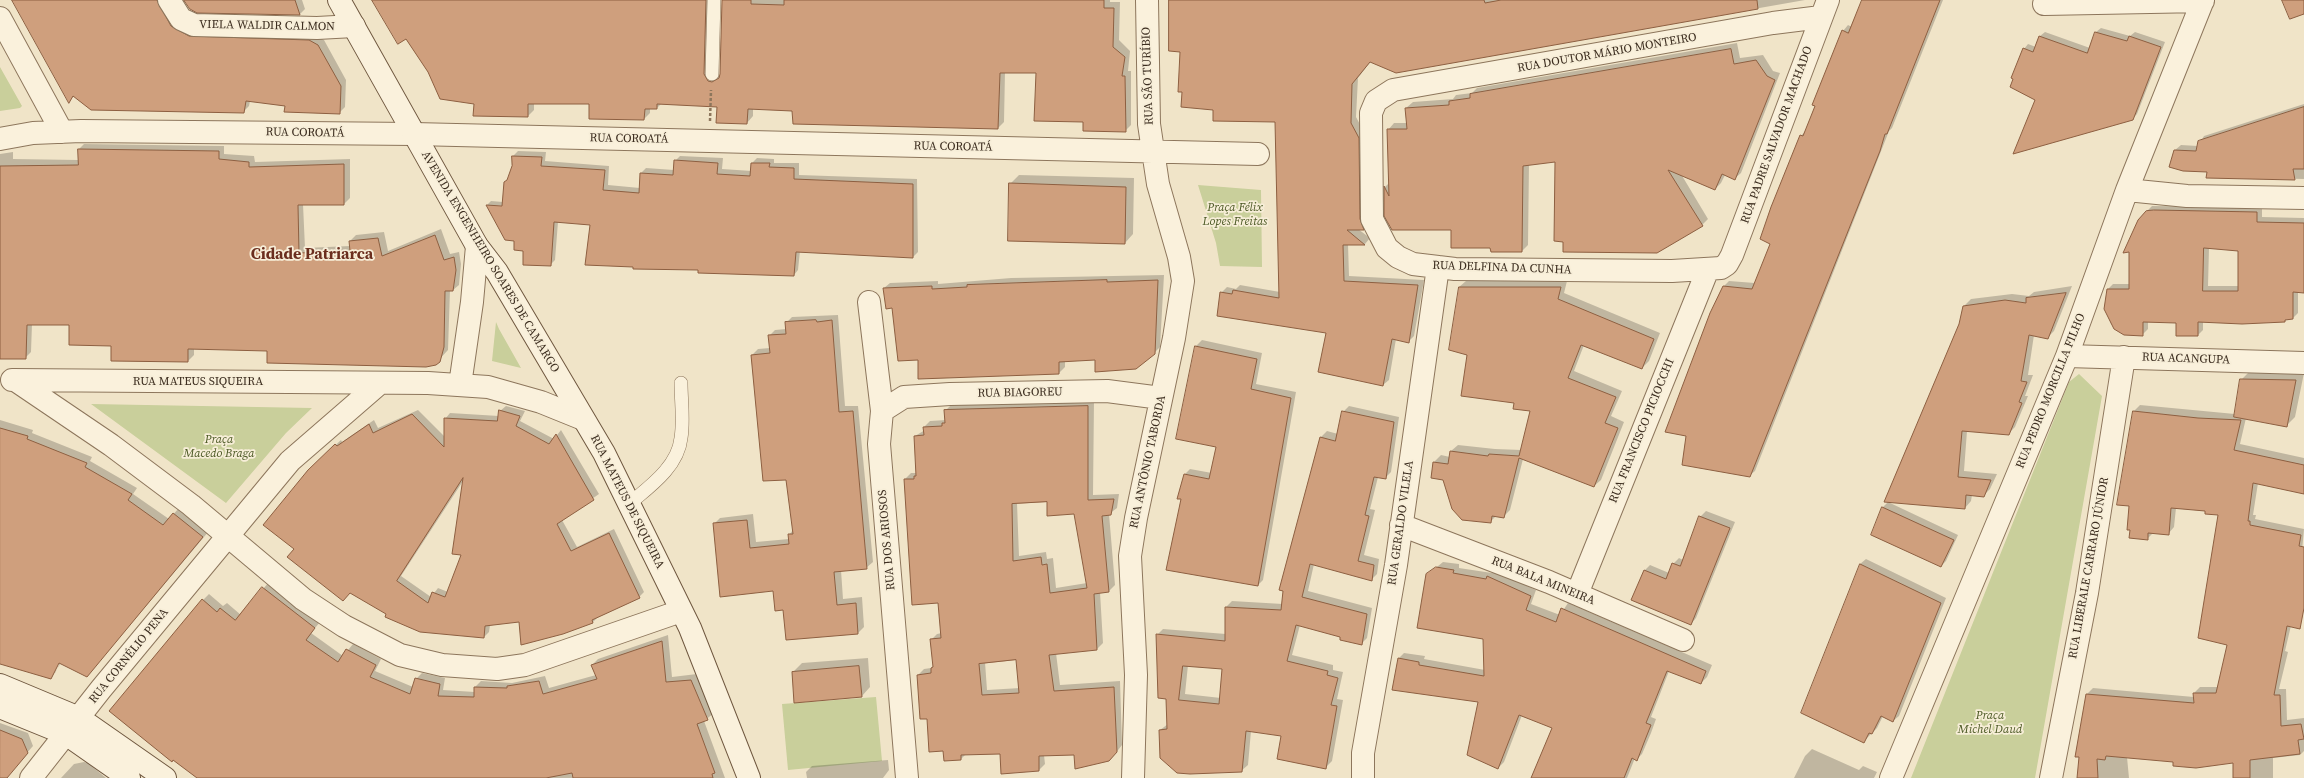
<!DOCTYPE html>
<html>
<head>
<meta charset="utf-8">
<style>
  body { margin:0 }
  canvas { display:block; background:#f0e4c8 }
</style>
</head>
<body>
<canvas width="2304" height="778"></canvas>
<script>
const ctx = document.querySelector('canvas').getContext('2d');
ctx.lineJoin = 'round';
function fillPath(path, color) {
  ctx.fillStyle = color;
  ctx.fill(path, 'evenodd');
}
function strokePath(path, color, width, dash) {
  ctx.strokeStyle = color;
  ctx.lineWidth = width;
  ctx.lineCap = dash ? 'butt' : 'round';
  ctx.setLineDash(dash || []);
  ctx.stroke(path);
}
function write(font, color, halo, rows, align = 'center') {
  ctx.font = font + ' "Source Serif 4",serif';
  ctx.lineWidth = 3.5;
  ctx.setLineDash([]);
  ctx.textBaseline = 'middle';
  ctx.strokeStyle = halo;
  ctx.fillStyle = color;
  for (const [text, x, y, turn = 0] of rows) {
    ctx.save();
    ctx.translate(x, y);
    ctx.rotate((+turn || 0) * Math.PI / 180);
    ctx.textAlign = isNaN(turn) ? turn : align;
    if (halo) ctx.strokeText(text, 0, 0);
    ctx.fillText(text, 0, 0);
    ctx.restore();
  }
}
fillPath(new Path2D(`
  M0 67 22 106 20 108 0 111Z
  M1198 185 1261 190 1262 267 1220 266 1216 243Z
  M496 322 499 329 521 368 492 361Z
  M2079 374 2102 396 2035 778H1911L2069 382Z
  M91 404 312 408 286 433 226 503Z
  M876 697 882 761 788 770 782 704Z`), '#c9cf9b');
fillPath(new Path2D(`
  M13 0H163L176 21 315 35 324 40 346 80 345 107 339 113 250 101 249 106 243 112 74 96 69 101Z
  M184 0H302L305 9 300 14 197 12Z
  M374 0H711V72L718 76H720L723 0H1110V2H1120L1119 40 1130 51 1128 71H1131V125L1125 131 1084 121 1037 72H1005L1004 122 998 128 753 108V116L747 123 718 106 661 104 657 108H650V113L644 119 590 118 591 103H534V110L528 116 475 103 429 72 407 38Z
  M1170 0H1805L1396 72 1371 61 1358 78 1356 117 1364 132 1369 223 1363 229H1358L1370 238 1365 244H1348L1349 276 1424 280 1414 336 1408 342 1396 339 1389 380 1383 385 1327 332 1221 293 1227 287 1236 289 1240 285 1280 292 1276 121 1214 109 1183 91 1181 51Z
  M1863 0H1943L1892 128 1889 131 1755 471 1749 476 1723 287 1729 281 1755 283 1772 243 1801 136 1806 130 1843 31 1848 25 1852 27Z
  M2101 28 2130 36 2135 32 2165 42 2137 114 2132 119 2036 99 2024 49 2028 44 2036 47 2040 36 2045 32 2090 48 2096 32Z
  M1737 43 1740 58 1763 55 1773 71 1780 73 1741 173 1734 179 1725 175 1721 183 1715 189 1681 174 1708 219 1702 225 1564 241 1556 161 1529 164 1528 245 1522 251 1491 247 1452 229 1385 216V187L1390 182 1388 130 1394 123H1408L1406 108 1413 102 1453 99 1456 95 1472 93 1477 88Z
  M2304 104V179L2207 177 2208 171 2175 150 2181 145 2198 146 2204 136Z
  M84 144 224 146V154L254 156 255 162 350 159V198L344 204H303L305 248 350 246V241L356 235 384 232 388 251 441 229 450 254 459 252 461 264 459 285 453 290H450L448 350 435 364 268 350 194 348V355L188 361 112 345 70 324H32L31 352 25 358H0V154L13 152V159L79 160V149Z
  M518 151 546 152 545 161 609 166 608 185 640 188 641 173 646 168 674 170 675 161 680 156 723 158 722 169 752 171V163L757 158 774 159V163H799V175L917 179 918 252 913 257 800 251 798 270 794 275 699 269 591 224 558 222 555 260 550 265 524 250 487 205 491 201 503 202 513 166V156ZM493 205 507 206 493 207Z
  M1019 175 1134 178 1133 234 1125 243 1010 184Z
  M2152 206 2262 207V217L2304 218V291H2298V313L2293 318H2287L2285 321H2203V330L2198 335 2177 322 2148 321V329L2142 335 2124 334 2111 324 2105 309 2108 289 2113 284H2130L2138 220ZM2209 248 2239 250V286H2208Z
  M1164 275 1160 347 1154 353 1065 361V367L1059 373 919 378V359L884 288 890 283 938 281V284L1011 278Z
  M1466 281H1567L1564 293 1660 333 1649 361 1642 368 1584 345 1574 371 1622 391 1611 416 1624 422 1601 480 1594 486 1523 459 1510 510 1503 517 1496 516 1490 522 1444 479 1432 477 1434 462 1441 455 1450 457 1451 451 1458 445 1495 449 1522 450 1531 411 1515 402 1468 354 1459 287Z
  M2072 286 2054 331 2047 338 2034 335 2028 375H2033L2025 396H2028L2015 427 2008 434 1967 431 1964 471 1997 474 1990 489 1983 496 1972 495 1971 501 1965 508 1885 501 1960 324 1964 306 1971 299 2012 294 2029 296 2034 292Z
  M838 315 845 406H858L873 562 866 568 841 570 843 599 862 597 864 627 858 633 784 609 774 590 714 524 720 518 753 514 756 542 789 539V535L793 530 787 479 752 355 758 349 770 348 769 336 775 330 786 329V323L792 317Z
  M1202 340 1262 353 1256 384 1296 392 1263 580 1258 585 1182 499 1185 474 1190 469 1212 473 1217 446 1177 438 1196 346Z
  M2250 371 2304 373 2295 417 2286 426 2246 418 2240 444 2304 458V493L2258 483 2253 515H2256L2255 519 2304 529 2302 551 2304 549V607L2294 613 2285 651 2288 652 2279 689H2286L2287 720 2304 718V751L2300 755 2273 758V778H2234V762L2174 761 2127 757 2129 778H2078L2087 694 2093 688 2194 697V693L2200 687H2218L2228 644 2219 514 2207 511 2176 508 2174 527 2168 534 2154 532 2147 539 2134 411 2140 405 2235 414 2241 380Z
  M1094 401 1093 495 1119 494 1117 508 1109 514 1115 585 1109 591 1100 592 1103 643 1097 649 1056 653 1060 685 1120 681 1122 745 1115 754 1044 755 1045 764 1039 770 1001 753 966 754 961 759 944 750 928 718 918 675 924 669 931 668 934 665 931 640 937 634 942 633 939 601 905 479 911 473H917L915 436 925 430 924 427 930 421 946 420 945 411 951 405ZM1048 501 1075 513 1087 583 1056 588 1053 558 1047 559 1046 552 1019 556 1017 503ZM1017 659 1020 688 987 690 985 662Z
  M506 406 525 411 520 421 554 439 561 430 599 494 562 520 577 547 614 529 644 592 639 597 598 617 593 622 563 633 520 621 490 625 489 632 484 637 387 614 295 548 314 465 341 440 342 442 374 420 378 428 418 410 445 437V419L450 413 499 416 500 411ZM465 478 462 554 448 592 438 588 431 597 401 576Z
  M1349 406 1399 417 1391 472 1385 478 1378 477 1370 509 1375 510 1364 555 1379 559 1377 574 1371 580 1314 564 1308 591 1372 608 1367 638 1361 644 1342 636 1300 625 1292 655 1333 665V670L1343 672 1337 699 1343 700 1332 761 1326 767 1282 735 1251 731 1248 765 1241 771 1160 730 1168 724 1167 698 1157 635 1163 629 1226 634V607L1232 601 1283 604 1321 437 1327 431 1338 434 1343 412ZM1188 665 1224 668 1221 698 1185 694Z
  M0 420 33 430 32 433 92 457 90 461 137 488 133 494 169 519 179 508 209 531 93 669 61 663 51 678 0 662ZM61 658 62 659 55 673H53Z
  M1888 502 1958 535 1946 561 1941 566 1872 535 1883 507Z
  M1706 511 1735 522 1696 618 1691 624 1644 571 1650 565 1669 573 1673 564 1679 558 1683 560 1700 517Z
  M1866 559 1946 598 1899 716 1893 721 1883 716 1877 728 1864 741 1860 564Z
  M1443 562 1459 564V568L1492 573 1494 571 1536 590 1531 604 1560 615 1568 603 1712 665 1707 677 1701 683 1669 671 1651 717 1656 719 1651 733 1642 754 1637 759 1635 758 1627 778H1544L1553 727 1522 715 1504 762 1498 768 1479 701 1398 659 1404 653 1425 656 1424 659 1485 670 1484 638 1427 575Z
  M269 582 320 622 311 633 343 656 353 644 381 659 375 671 413 687 416 679 422 673 445 678 443 690 475 692V687L481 681 512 683 545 676 549 688 596 675 592 665 598 659 668 635 672 677 697 674 714 713 704 721 725 778H199L203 600 209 594 223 606 227 603 241 615Z
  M868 658 870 687 862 696 793 672 802 663Z
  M0 723 28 733 33 746 5 778H0Z
  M1812 749 1859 770 1863 766 1877 772 1874 778H1794L1805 756Z
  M888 760 889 770 883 778H807L806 772 812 766Z
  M84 762 88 763 106 778H61L74 764Z`), '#0003');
const building = new Path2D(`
  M12 0H157L171 26 189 36 309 40 318 45 341 86 340 114 284 112 285 106 246 101 244 113 91 110 73 96 69 103Z
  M184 0H295L300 15 197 13 190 9Z
  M372 0H706L704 74 708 81 712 82 719 78 720 74 722 0H751V4L784 5V0H1104V8H1114L1113 47 1125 57 1122 76H1125L1126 132 1083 131V122L1034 121 1036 73H1000L998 129 793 124 792 111 748 109 747 124 716 123 717 107 657 104V109H645L644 120 589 119V104H528V117L473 116 474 104 440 99 428 72 406 39 398 44Z
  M1169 0H1484L1485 3 1501 0H1757L1758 9 1396 73 1370 62 1352 84 1351 123 1359 138 1360 219 1364 230H1347L1365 245H1343L1344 281 1418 285 1409 343 1392 339 1383 386 1318 372 1326 333 1217 316 1220 292 1232 294 1233 290 1279 298 1275 122 1213 121V110L1181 107 1182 92H1178L1180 52 1169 51Z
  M1862 0H1940L1887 134H1885L1880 151 1750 477 1682 465 1686 436 1665 432 1710 313 1723 286 1752 289 1770 244 1760 239 1771 207 1800 135 1803 136 1815 106 1812 105 1842 30 1848 33Z
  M2282 0H2304V14L2290 19Z
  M2095 32 2127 41 2129 36 2161 47 2133 120 2013 154 2035 100 2010 87 2013 79 2011 78 2023 48 2033 52 2039 36 2087 53Z
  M1731 49 1734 64 1756 60 1767 76 1775 80 1735 180 1722 174 1715 190 1668 170 1703 226 1657 253 1563 252V242L1554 241 1555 162 1523 166 1522 252H1491L1490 248H1451V230H1392L1384 216V186L1389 196 1387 129H1407L1405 108 1449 105V101L1470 98V94Z
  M2304 107V169H2293L2295 180 2206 178 2207 172 2183 171 2169 167 2174 150 2196 151 2198 141Z
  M78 149 219 151V159L249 162V167L344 164V205H298L299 253 350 251 349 241 378 238 382 256 435 235 444 260 454 257 456 270 453 291H445L444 347 440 362 436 365 426 367 267 363V351L188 349V362L111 361V346L69 345V325H27L26 359H0V166L78 165Z
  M512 156 542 157 541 166 605 170 603 190 639 193 640 173 673 175 674 160 718 163 717 174 750 176 751 163H770L769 167 794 168V179L913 184V258L796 252 794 276 698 273V270L633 269V267L585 265 590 225 554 222 551 266 523 265V251L514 250V241L505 240 486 205 502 206 504 182 507 180 512 166Z
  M1009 183 1126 187 1125 244 1008 241Z
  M2154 210 2257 212V222L2304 223V293L2293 292V319L2285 320V322L2242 324 2198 322V336H2176V323L2143 322V336L2124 335 2114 329 2104 309 2107 289H2129V252L2123 253 2138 220 2146 211ZM2204 248 2238 251V291H2203Z
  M1107 280V282L1158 280 1155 354 1136 369 1095 372V360L1059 362V374L918 379V360L898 361 892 308 886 309 883 288 932 286V289L967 287V285Z
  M1459 287H1561L1558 299 1654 339 1642 369 1581 345 1568 378 1616 397 1605 423 1618 428 1594 487 1519 458 1504 518 1492 516 1491 523 1462 520 1452 509 1443 480 1431 478 1433 462 1448 464 1450 451 1488 456 1489 454 1519 456 1530 411 1513 409 1514 403 1461 396 1467 355 1449 350Z
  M2066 293 2048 339 2029 335 2021 381 2027 382 2019 402 2022 403 2009 435 1962 431 1958 477 1991 480 1984 497 1966 495 1965 509 1884 502 1959 324 1963 306 2005 300 2026 303V298Z
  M816 320 817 322 832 320 839 412 853 411 867 569 834 572 837 605 856 603 858 634 786 640 783 610 775 611 773 591 720 597 713 523 747 520 750 548 789 544 788 534H793L786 480 763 481 751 355 770 353 768 335 786 334 785 322Z
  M1195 346 1257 359 1251 389 1291 398 1258 586 1166 570 1181 499H1177L1184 474 1209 479 1216 447 1176 439Z
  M2240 379 2296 380 2287 427 2234 417Z
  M1088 406V500L1114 499 1111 515 1102 516 1109 592 1094 594 1097 650 1049 655 1054 691 1114 687 1117 752 1109 761 1075 769 1074 755 1039 756V771L1001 774 1000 754 961 755V760L944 761 943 751 929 752 927 719H920L917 675 931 673V668L933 667 930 639 941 638 938 603 912 605 904 479H914V476H916L914 436 924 435 923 427 942 426V423H945L944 410ZM1047 502V516L1074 514 1087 588 1050 593 1047 564 1042 565 1041 557 1013 561 1012 504ZM1016 660 1019 693 982 695 979 664Z
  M499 410 520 416 516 426 549 444 556 434 594 500 557 524 571 551 609 533 640 598 592 620 593 623 563 634 521 645 519 622 485 626 484 638 420 632 385 617 386 614 350 593 343 601 287 557 294 549 263 525 308 470 335 444 337 446 369 424 373 433 412 414 444 447V418L497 421ZM463 478 452 554 461 555 445 597 432 592 428 603 397 581Z
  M1342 411 1394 422 1386 479 1374 477 1365 515 1369 516 1358 561 1374 565 1372 581 1310 564 1302 597 1367 614 1362 645 1340 640V637L1296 625 1287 661 1328 671 1327 675 1338 678 1331 705 1337 706 1326 769 1277 759 1281 736 1246 731 1242 772 1190 774 1177 773 1160 758 1159 730 1167 729 1166 699 1158 698 1156 634 1225 641V607L1281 610 1283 591 1279 590 1320 437 1335 441ZM1183 666 1222 669 1219 704 1179 700Z
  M2133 411 2198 418 2241 420 2234 450 2304 465V494L2253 483 2248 521H2250V525L2301 535 2299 546 2304 547V608L2300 629 2287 626 2274 695H2280L2281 726 2301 724 2304 739 2298 740 2300 754 2250 760V778H2233V763L2196 768 2173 766V762L2106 756 2105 760 2097 759 2098 778H2077L2079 757H2075L2086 694 2194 703 2193 693H2216L2227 645 2198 638 2218 515 2205 514V511L2171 508 2169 535 2148 533V540L2129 538 2130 530H2127L2129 506 2117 505Z
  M0 428 28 436 27 439 87 463 85 467 132 494 128 500 163 525 173 513 203 537 87 677 59 663 51 679 0 664Z
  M1882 507 1954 540 1941 567 1871 535Z
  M1699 516 1730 528 1691 625 1631 600 1644 570 1666 579 1672 563 1680 566Z
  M1860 564 1941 603 1893 722 1881 716 1872 734 1869 733 1864 743 1801 713Z
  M1436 567 1454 570 1453 573 1486 579 1487 576 1531 596 1526 610 1556 622 1561 608 1706 671 1701 684 1667 671 1646 723 1651 725 1645 740 1637 761 1632 758 1624 778H1531L1552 728 1519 715 1498 769 1467 755 1478 702 1392 690 1398 658 1419 662V665L1484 676 1483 639 1417 628 1426 574Z
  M262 587 315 628 306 640 338 662 346 649 376 665 370 677 410 694 415 678 440 684 438 696 474 697V687L507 688V686L539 681 543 694 597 679 591 665 662 641 666 682 691 680 708 720 697 724 715 773 712 774 713 778H573L572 773 546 778H197L173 760 172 762 109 711 202 599 217 612 220 608 235 620Z
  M859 666 862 697 794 703 792 672Z
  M0 730 22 739 28 753 7 778H0Z`);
fillPath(building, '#cf9f7d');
strokePath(building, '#8d5f41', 1);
const lane = new Path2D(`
  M712 74 714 0
  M629 504C649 487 678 467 681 438 684 420 681 401 681 383`);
const street = new Path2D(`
  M169 0 181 19 194 25 317 28 354 26
  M2044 4 2203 1
  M1821 17 1773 23 1393 90 1376 101 1371 113 1372 219 1387 248 1398 257 1413 264 1455 269 1672 271 1721 268 1727 264 1732 255 1828 0
  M0 18 62 132
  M0 139 33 133 81 131 414 134 1258 154
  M2127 190 2187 196 2304 198
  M869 302 882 411 879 444 907 778
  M2067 356 2304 363
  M12 380 428 383 488 387 541 402 583 419
  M15 380 111 445 191 505 303 599 344 626 400 655 442 665 497 669 525 665 681 611
  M460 385 472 302 477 246
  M882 411 904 397 950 394 1107 391 1161 398
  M1401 525 1549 582 1683 640
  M1577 594 1708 269
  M31 778 101 689 290 461 380 383
  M1133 778 1136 675 1130 556 1136 518 1174 338 1183 281 1179 257 1158 184 1149 124 1147 0
  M1363 778V753L1396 565 1438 267
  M1891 778 2067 356 2127 190 2203 0
  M2051 778 2087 593 2124 357`);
const secondary = new Path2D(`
  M339 0 477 246 497 272 604 453 690 628 749 778
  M0 685 79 718 165 778
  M0 707 66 734 129 778`);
strokePath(lane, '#8d765c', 14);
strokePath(street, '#8d765c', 24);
strokePath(secondary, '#6f573f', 24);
strokePath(new Path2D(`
  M710 121 711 90`), '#8d765c', 2.5, [3, 2]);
strokePath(lane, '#faf1dc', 13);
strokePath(street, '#faf1dc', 22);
strokePath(secondary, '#faf1dc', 22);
write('12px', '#3d2e20', '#f7eed8', [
  ["VIELA WALDIR CALMON",267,26,1],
  ["RUA DOUTOR MÁRIO MONTEIRO",1607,53,-10],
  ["RUA SÃO TURÍBIO",1148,76,-92],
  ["RUA COROATÁ",305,133,1],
  ["RUA PADRE SALVADOR MACHADO",1777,135,-70],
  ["RUA COROATÁ",629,139,1],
  ["RUA COROATÁ",953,147,1],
  ["AVENIDA ENGENHEIRO SOARES DE CAMARGO",490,262,59],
  ["RUA DELFINA DA CUNHA",1502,268,2],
  ["RUA ACANGUPA",2186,359,2],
  ["RUA MATEUS SIQUEIRA",198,382],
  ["RUA PEDRO MORCILLA FILHO",2051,391,-68],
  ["RUA BIAGOREU",1020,393,-1],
  ["RUA FRANCISCO PICIOCCHI",1642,431,-68],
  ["RUA ANTÔNIO TABORDA",1148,462,-78],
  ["RUA MATEUS DE SIQUEIRA",627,502,63],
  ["RUA GERALDO VILELA",1401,523,-82],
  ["RUA DOS ARIOSOS",887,540,-95],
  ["RUA LIBERALE CARRARO JÚNIOR",2089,568,-80],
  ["RUA BALA MINEIRA",1543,581,22],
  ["RUA CORNÉLIO PENA",129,656,-51]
]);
write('italic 12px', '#4d5a26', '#f7eed8', [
  ["Praça Félix",1235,208],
  ["Lopes Freitas",1235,222],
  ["Praça",219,440],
  ["Macedo Braga",219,454],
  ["Praça",1990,716],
  ["Michel Daud",1990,730]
]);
write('bold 16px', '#6b2e1e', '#f7eed8', [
  ["Cidade Patriarca",312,255]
]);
</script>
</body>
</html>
